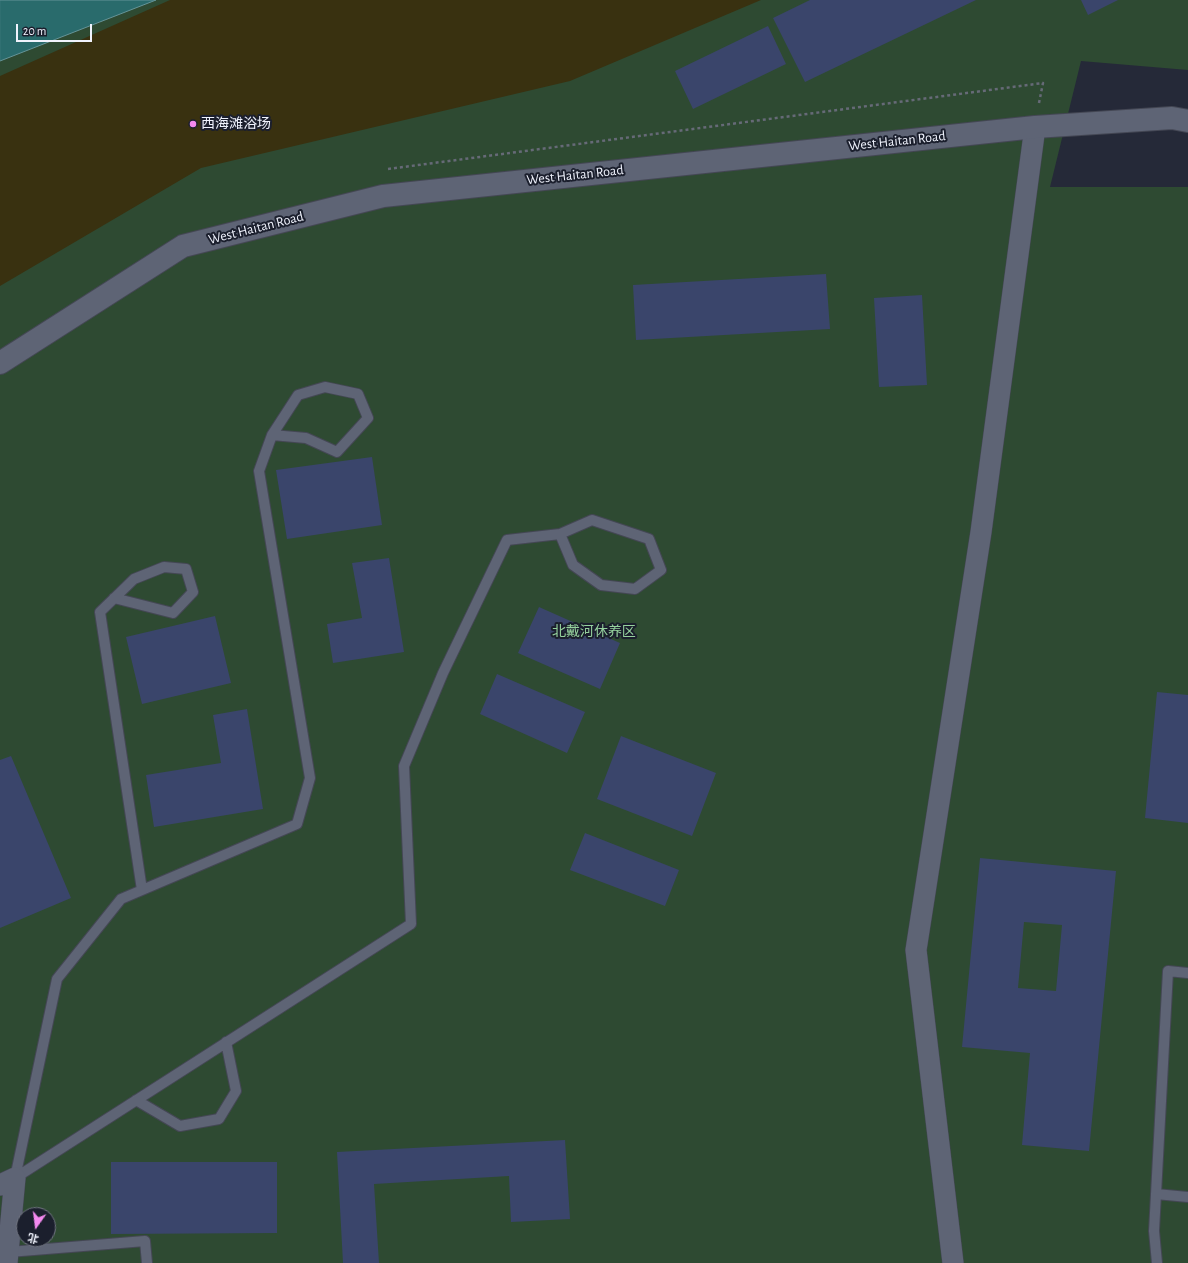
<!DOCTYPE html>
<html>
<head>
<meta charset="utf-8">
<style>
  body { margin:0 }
  #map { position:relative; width:1188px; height:1263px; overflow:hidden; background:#252938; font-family:"Alegreya Sans","Noto Sans SC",sans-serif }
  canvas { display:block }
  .north { position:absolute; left:16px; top:1207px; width:40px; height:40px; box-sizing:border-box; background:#1b1f2d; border:1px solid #707480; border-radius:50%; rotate:194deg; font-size:11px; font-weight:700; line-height:16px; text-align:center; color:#f0f3fd }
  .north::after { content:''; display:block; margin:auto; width:14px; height:18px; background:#f489f0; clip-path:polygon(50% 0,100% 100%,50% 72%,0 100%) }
  .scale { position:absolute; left:16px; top:24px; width:76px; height:18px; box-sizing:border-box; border:2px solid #f0f3fd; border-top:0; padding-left:5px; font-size:12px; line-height:14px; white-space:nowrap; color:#f0f3fd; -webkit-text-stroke:3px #1b1f2d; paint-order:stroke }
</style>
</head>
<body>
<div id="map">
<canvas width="1188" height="1263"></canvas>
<div class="north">北</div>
<div class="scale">20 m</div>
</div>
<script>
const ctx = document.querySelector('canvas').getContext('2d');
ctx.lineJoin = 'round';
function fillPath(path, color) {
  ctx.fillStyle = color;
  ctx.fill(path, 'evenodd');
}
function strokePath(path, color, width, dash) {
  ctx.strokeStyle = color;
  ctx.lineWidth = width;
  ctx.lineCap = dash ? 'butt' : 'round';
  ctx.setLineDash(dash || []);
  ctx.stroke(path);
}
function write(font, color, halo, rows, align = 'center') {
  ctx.font = font + ' "Alegreya Sans","Noto Sans SC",sans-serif';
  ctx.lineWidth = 4;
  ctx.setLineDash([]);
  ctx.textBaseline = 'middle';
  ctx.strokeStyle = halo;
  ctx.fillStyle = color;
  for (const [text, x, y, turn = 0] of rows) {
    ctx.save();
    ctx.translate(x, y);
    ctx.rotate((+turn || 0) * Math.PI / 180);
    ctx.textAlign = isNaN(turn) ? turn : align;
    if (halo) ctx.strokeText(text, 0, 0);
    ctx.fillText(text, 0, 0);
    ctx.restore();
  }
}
fillPath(new Path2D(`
  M0 0H1188V70L1081 61 1050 187H1188V1263H0ZM24 1215H48V1239H24Z`), '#2e4a32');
fillPath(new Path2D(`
  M170 0H761L570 81 201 168 0 286V76Z`), '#393110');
const water = new Path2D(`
  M0 0H156L0 61Z`);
fillPath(water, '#296b6c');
strokePath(water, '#659498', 1);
fillPath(new Path2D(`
  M810 0H976L805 82 773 18Z
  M1081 0H1118L1088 15Z
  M768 26 786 64 693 109 675 71Z
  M826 274 830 329 636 340 633 285Z
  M922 295 927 385 879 387 874 298Z
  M372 457 382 525 287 539 276 470Z
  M389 558 404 652 333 663 327 624 362 618 352 563Z
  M539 607 620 643 600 689 518 653Z
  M215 616 231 683 142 704 126 637Z
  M497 674 585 712 567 753 480 714Z
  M1157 692 1188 695V823L1145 818Z
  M247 709 263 809 154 827 146 775 221 763 213 715Z
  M621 736 716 773 692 836 597 799Z
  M11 756 71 898 0 928V760Z
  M585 833 679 870 665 906 570 870Z
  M980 858 1116 871 1089 1151 1022 1145 1030 1053 962 1047ZM1024 922 1062 925 1056 991 1018 988Z
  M565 1140 570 1219 511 1222 509 1176 374 1184 379 1263H343L337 1152Z
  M111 1162H277V1233L111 1234Z`), '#3a456b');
const service = new Path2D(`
  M114 598 173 613 193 592 186 569 164 567 134 579 100 612 142 890
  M136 1100 180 1126 219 1119 236 1091 226 1042
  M15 1178 411 924 404 766 443 673 507 540 560 534 592 520 649 539 661 570 635 589 601 585 573 565 560 534
  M15 1178 57 979 121 899 297 824 310 778 259 471 272 435 298 395 325 387 358 394 368 418 337 452 306 438 272 435
  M1156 1194 1188 1197
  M9 1252 145 1241 147 1263
  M1157 1263 1154 1231 1168 971 1188 973`);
const minor = new Path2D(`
  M0 1185 15 1178 7 1263
  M953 1263 916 950 981 532 1035 127`);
const secondary = new Path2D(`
  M0 363 183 246 383 196 1035 127 1172 118 1188 121`);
strokePath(service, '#444754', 12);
strokePath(minor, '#444754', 22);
strokePath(secondary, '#444754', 24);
strokePath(new Path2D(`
  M388 169 1043 83 1039 103`), '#666a77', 2.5, [3, 3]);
strokePath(service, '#5e6475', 10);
strokePath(minor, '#5e6475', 21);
strokePath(secondary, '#5e6475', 22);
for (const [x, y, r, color] of [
  [193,124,4,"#f489f0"]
]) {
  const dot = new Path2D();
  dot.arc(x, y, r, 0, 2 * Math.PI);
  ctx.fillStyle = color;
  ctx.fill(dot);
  strokePath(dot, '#1b1f2d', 1.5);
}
write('14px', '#f0f3fd', '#1b1f2d', [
  ["西海滩浴场",201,124]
], 'left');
write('14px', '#f0f3fd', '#1b1f2d', [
  ["West Haitan Road",897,141,-6],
  ["West Haitan Road",575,175,-6],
  ["West Haitan Road",256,228,-14]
]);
write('14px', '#95d19d', '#1b1f2d', [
  ["北戴河休养区",594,632]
]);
</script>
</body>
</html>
